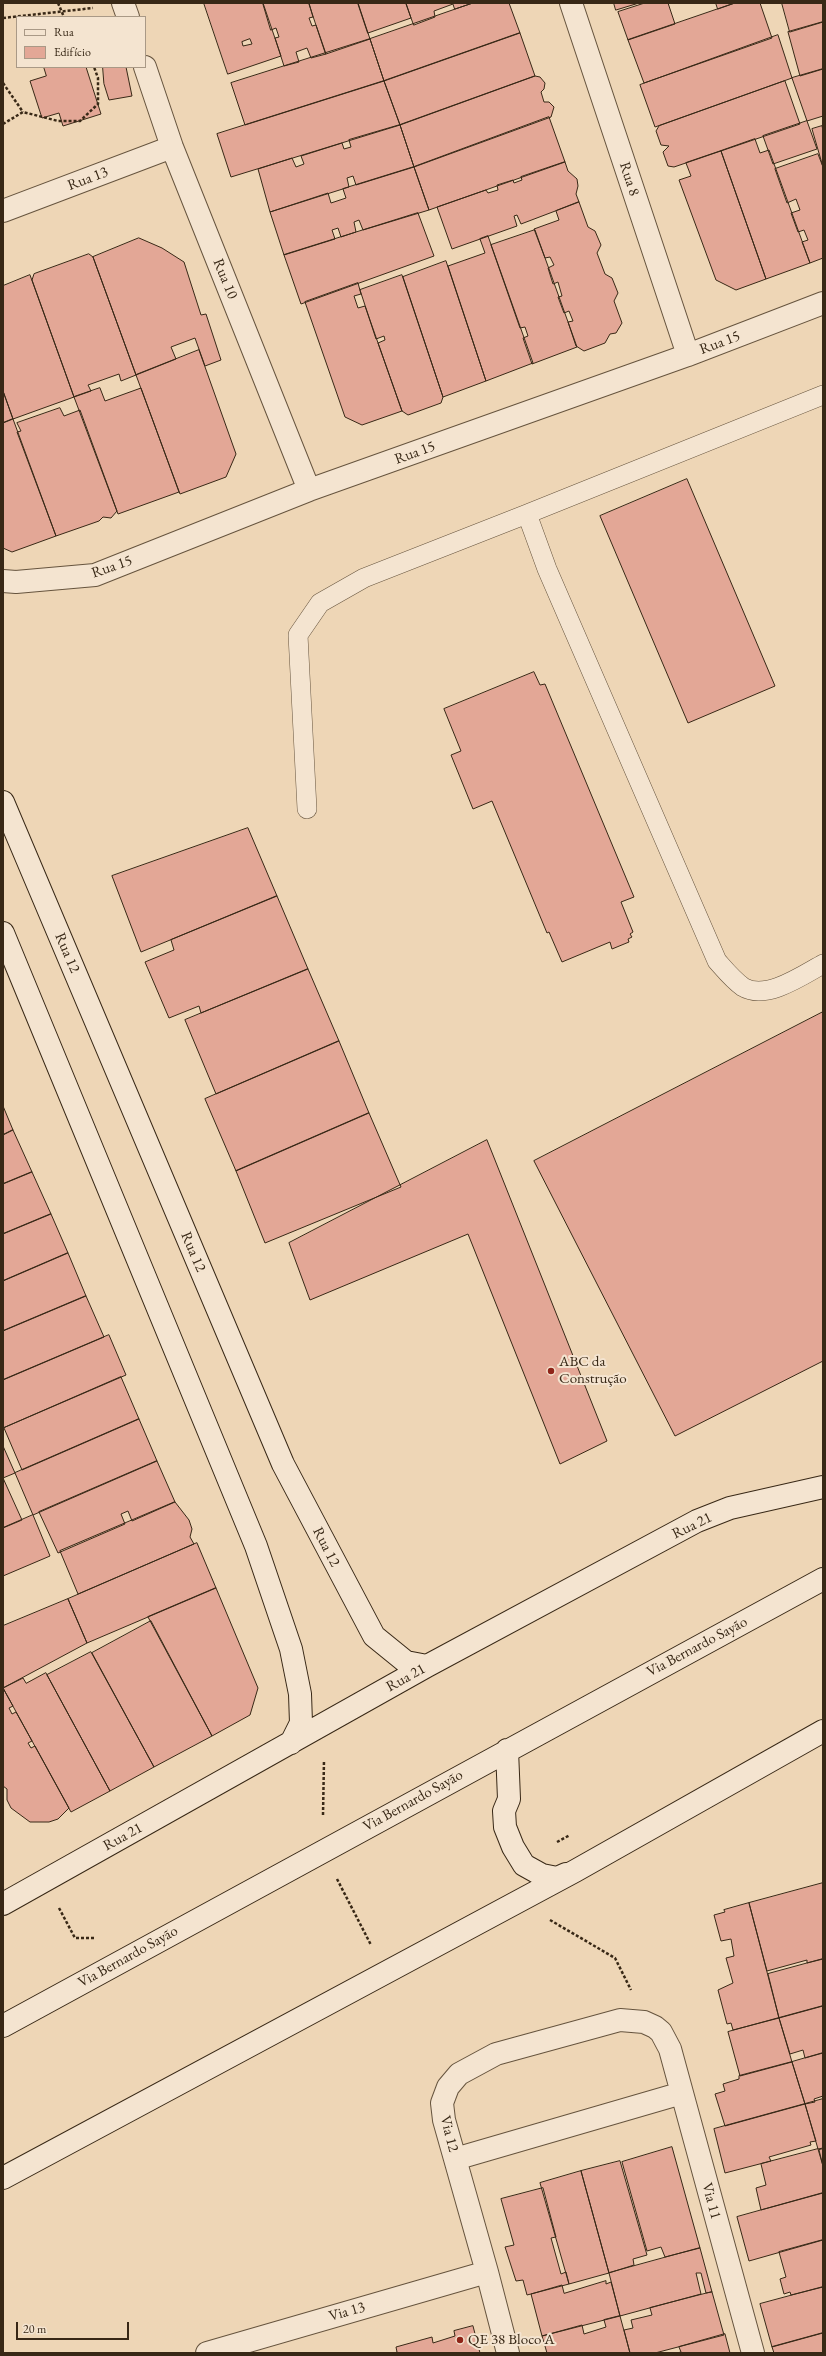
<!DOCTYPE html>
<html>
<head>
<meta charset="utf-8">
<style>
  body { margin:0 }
  #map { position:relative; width:826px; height:2356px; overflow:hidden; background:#eed6b6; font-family:"EB Garamond",serif }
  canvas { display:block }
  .frame { position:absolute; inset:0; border:4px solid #382816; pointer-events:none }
  .legend { position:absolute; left:16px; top:16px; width:130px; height:52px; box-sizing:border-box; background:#f4e4d0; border:1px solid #a99986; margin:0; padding:5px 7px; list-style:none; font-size:12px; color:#382816 }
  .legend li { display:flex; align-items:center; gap:8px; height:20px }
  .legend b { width:20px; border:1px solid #a99986 }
  .scale { position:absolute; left:16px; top:2322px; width:113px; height:18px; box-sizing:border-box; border:2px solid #382816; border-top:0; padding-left:5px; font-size:12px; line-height:14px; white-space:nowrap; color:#382816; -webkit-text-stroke:3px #f4e4d0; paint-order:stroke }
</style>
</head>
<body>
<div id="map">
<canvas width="826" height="2356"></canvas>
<div class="frame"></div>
<ul class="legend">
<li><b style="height:5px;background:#f4e4d0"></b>Rua</li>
<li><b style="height:11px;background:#e3a796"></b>Edifício</li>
</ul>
<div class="scale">20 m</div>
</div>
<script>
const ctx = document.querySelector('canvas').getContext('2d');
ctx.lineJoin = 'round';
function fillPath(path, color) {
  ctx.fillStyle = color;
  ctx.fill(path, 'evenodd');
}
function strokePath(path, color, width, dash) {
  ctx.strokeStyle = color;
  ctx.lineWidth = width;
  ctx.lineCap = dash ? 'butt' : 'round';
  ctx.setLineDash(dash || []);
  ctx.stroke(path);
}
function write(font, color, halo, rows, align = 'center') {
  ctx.font = font + ' "EB Garamond",serif';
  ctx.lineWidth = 4;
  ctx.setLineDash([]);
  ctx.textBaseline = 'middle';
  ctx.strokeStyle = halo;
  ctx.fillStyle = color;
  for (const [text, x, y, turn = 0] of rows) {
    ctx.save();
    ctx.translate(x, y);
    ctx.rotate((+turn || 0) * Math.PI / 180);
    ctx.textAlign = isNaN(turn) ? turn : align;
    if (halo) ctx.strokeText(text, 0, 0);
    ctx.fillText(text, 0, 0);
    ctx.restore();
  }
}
const building = new Path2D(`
  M204 3H263L281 56 228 74ZM250 39 252 44 243 46 242 42Z
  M263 3H309L313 17 309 18 312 26 316 25 326 54 311 58 307 48 296 52 299 62 284 66 275 38 279 37 276 28 271 30Z
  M309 3H358L370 39 326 54Z
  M358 3H406L411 18 368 33Z
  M406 3H453V4L434 11 435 17 414 25Z
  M453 3H473L455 9Z
  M473 3H509L520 33 384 81 370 39Z
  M614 3H639L616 10Z
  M645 3H668L675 24 628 40 618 12Z
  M716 3H735L718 9Z
  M735 3H760L772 38 644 83 628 40Z
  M782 3H823V22L790 32Z
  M823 22V69L800 76 788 32Z
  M520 33 535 76 400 125 384 81Z
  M778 35 792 78 655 127 640 85Z
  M370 39 384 81 245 125 231 83Z
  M44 67H86L101 114 63 126 59 113 42 118 30 81 46 76Z
  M103 67H126L132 96 109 100 104 84Z
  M823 69V116L807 121 792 78Z
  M535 76 540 77 545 83 544 89 541 92 544 102H549L554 107 551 117 414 167 400 125Z
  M384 81 400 125 231 177 217 134Z
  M785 81 800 124 674 167 668 166 663 152 669 146 661 145 656 131 659 126Z
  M549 117 565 162 429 210 414 167Z
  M807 121 817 149 773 164 763 136Z
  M400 125 414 167 356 185 353 176 347 178 349 187 270 212 258 169 292 158 296 167 304 164 301 156 342 143 344 149 351 147 349 140Z
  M822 126 823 130V167L812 129Z
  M755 139 760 153 769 150 810 263 766 279 721 151Z
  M721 151 766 279 736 290 716 280 679 180 691 176 686 163Z
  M818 154 823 167V258L810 263 802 242 808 240 804 230 798 232 791 213 800 210 796 199 787 203 775 169Z
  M565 162 568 171 577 179 578 186 576 194 579 202 521 224 517 215 514 216 517 226 452 249 437 207 486 190 488 193 498 190 497 185 513 180 514 183 522 180 521 177Z
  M414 167 429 210 363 230 359 220 354 222 356 232 341 237 338 228 332 230 335 239 284 255 270 212 328 193 331 203 346 198 343 189Z
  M579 202 588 227 595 231 601 245 597 253 605 274 612 278 618 293 614 301 622 323 616 333 610 334 605 343 584 351 576 346 568 322 573 321 569 311 564 313 558 297 562 296 558 282 553 284 548 268 554 265 550 257 545 258 534 229 559 220 556 211Z
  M418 213 434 256 301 304 284 255Z
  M535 230 577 347 532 364 523 338 528 336 525 327 520 328 491 245Z
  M488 236 533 363 486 381 448 266 485 253 480 239Z
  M139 238 162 248 184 262 201 315 206 314 221 360 205 366 195 338 171 347 176 359 136 375 93 257Z
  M89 254 93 257 136 375 121 381 119 374 88 385 91 391 74 397 32 280 34 274Z
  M446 261 486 381 443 397 403 277Z
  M30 275 74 397 13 419 3 391V286Z
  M402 275 443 397 441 403 408 415 402 411 378 343 385 340 384 336 376 339 360 290Z
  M358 283 361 294 354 296 358 308 365 306 402 411 362 425 345 417 305 302Z
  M199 350 236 454 226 477 180 494 136 375Z
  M100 388 105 401 141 388 179 492 118 514 74 397Z
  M3 391 13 419 3 423Z
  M60 408 64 416 80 410 117 511 111 518 103 517 99 521 56 536 17 432 21 431 17 423Z
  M13 419 56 536 12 552 3 548V423Z
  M687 479 775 686 688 723 600 516Z
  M534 672 540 685 545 684 634 897 621 902 633 932 630 934 632 937 628 939 629 942 612 949 610 942 562 962 549 932 547 933 492 801 473 809 451 755 461 751 444 709Z
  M248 828 277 896 141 952 112 876Z
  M277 896 308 969 201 1013 199 1006 169 1018 145 962 174 950 171 940Z
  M308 969 339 1041 216 1094 185 1020Z
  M823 1012V1361L675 1436 534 1161Z
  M339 1041 369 1113 236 1171 205 1099Z
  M3 1106 13 1130 3 1135Z
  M369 1113 401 1187 265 1243 236 1171Z
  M13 1130 32 1172 3 1184V1135Z
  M487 1140 607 1441 560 1464 468 1234 310 1300 289 1243Z
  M32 1172 51 1214 3 1234V1184Z
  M51 1214 68 1253 3 1281V1234Z
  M68 1253 86 1296 3 1331V1281Z
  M86 1296 104 1337 3 1380V1331Z
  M109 1335 126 1375 3 1428V1380Z
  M121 1377 139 1419 22 1470 4 1428Z
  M139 1419 157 1461 33 1515 15 1473Z
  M3 1446 15 1473 3 1478Z
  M157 1461 175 1502 132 1521 128 1511 121 1514 125 1524 58 1553 39 1512Z
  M3 1478 22 1520 3 1528Z
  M175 1502 189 1520 192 1529 190 1537 194 1544 78 1594 60 1551Z
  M33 1515 50 1556 3 1576V1528Z
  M197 1543 216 1588 87 1643 68 1599Z
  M216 1588 258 1688 250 1715 212 1736 148 1617Z
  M68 1599 87 1643 3 1688V1626Z
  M151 1621 212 1736 154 1767 92 1653Z
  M91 1652 154 1767 110 1791 47 1675Z
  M46 1673 110 1791 71 1812 3 1688 23 1678 26 1683Z
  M3 1688 13 1706 9 1708 12 1714 16 1712 32 1741 28 1743 31 1748 35 1746 69 1808 58 1819 49 1822H30L11 1808 7 1800V1789L3 1786Z
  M823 1883V1959L807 1963V1960L767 1971 749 1903Z
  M749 1903 779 2018 733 2030 731 2023 727 2024 718 1990 733 1983 726 1958 734 1956 731 1939 721 1941 714 1915 725 1912 724 1910Z
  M823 1959V2006L779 2018 768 1974Z
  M823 2006V2053L805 2058 803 2050 790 2054 779 2018Z
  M779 2018 792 2062 740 2076 728 2032Z
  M823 2053V2096L814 2099 815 2102 805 2104 792 2062Z
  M792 2062 805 2104 725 2126 715 2094 725 2091 723 2084 739 2079V2076Z
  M823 2099V2148L818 2149 805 2104Z
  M805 2104 816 2141 810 2142 811 2145 769 2157 771 2161 725 2173 714 2129Z
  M672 2147 700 2248 665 2257 661 2247 647 2251 622 2162Z
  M818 2149 823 2166V2193L761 2210 756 2188 766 2185 761 2164Z
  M823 2149V2166L819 2150Z
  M620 2161 647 2255 633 2259 634 2265 609 2273 581 2171Z
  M581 2171 609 2273 569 2284 540 2183Z
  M543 2188 556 2237 551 2238 561 2274 566 2272 569 2284 527 2295 523 2280 516 2281 505 2247 514 2245 501 2199Z
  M823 2193V2240L749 2261 737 2217Z
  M823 2240V2287L791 2295 790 2292 784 2294 780 2279 786 2277 779 2252Z
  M700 2248 712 2292 706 2293 701 2273H696L701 2294 620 2316 609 2273Z
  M606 2281V2284L611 2282 620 2316 542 2336 531 2294 562 2285 564 2293Z
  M823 2287V2333L772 2347 760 2304Z
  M712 2292 724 2335 655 2353H630L624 2330 633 2328 631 2320 652 2315 650 2308Z
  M620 2316 630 2353H547L542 2336 582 2325 584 2334 606 2327 604 2320Z
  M473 2326 480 2353H395L397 2352 396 2347 432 2337 433 2343 455 2336 454 2331Z
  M823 2333V2353H774L772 2347Z
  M725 2334 730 2353H677L681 2352 679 2347Z`);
fillPath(building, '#e3a796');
strokePath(building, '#382816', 1);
const lane = new Path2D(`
  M823 395 527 514 547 569 717 961C725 970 733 980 743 987 766 1001 803 975 823 964
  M307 809 298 635 320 603 364 578 527 514`);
const street = new Path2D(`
  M123 3 128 17
  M571 3 688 355
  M145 67 172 147 309 490
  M3 211 172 147
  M3 581 16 582 95 575 309 490 688 355 823 303
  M455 2159 682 2093
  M207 2353 487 2272
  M508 2353 487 2272 444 2120 442 2103 448 2087 459 2074 496 2054 620 2020 644 2022 655 2027 661 2032 670 2049 753 2353`);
const secondary = new Path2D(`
  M3 802 283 1464 374 1636 406 1662 427 1666
  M3 933 256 1546 291 1649 300 1694 301 1723 291 1743
  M507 1750 509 1799 504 1811 505 1827 513 1847 524 1865 542 1875 557 1878 566 1874
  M3 1904 427 1666 697 1521 730 1508 823 1487
  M3 2026 823 1579
  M3 2178 575 1871 823 1731`);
strokePath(lane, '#66543e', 20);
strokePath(street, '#66543e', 24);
strokePath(secondary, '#382816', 24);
strokePath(new Path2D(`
  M58 3 64 17
  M3 18 93 8
  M3 83 23 112
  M3 124 23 112 58 121H80L98 104V78L94 67
  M323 1815 324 1760
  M557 1842 570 1835
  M337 1879 371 1945
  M59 1908 75 1938H96
  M550 1920 615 1958 631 1990`), '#382816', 2.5, [3, 2]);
strokePath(lane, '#f4e4d0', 19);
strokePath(street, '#f4e4d0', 22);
strokePath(secondary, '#f4e4d0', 22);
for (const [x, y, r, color] of [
  [551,1371,4,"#8f2418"],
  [460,2340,4,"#8f2418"]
]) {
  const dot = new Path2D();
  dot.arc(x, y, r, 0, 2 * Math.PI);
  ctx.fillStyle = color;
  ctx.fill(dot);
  strokePath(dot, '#f4e4d0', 1.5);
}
write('15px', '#382816', '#f4e4d0', [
  ["Rua 13",88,179,-21],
  ["Rua 8",629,179,72],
  ["Rua 10",225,279,68],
  ["Rua 15",720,343,-21],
  ["Rua 15",415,453,-20],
  ["Rua 15",112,567,-19],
  ["Rua 12",67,953,67],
  ["Rua 12",193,1252,67],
  ["Rua 21",692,1526,-26],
  ["Rua 12",326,1547,63],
  ["Via Bernardo Sayão",697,1647,-28],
  ["Rua 21",406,1678,-29],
  ["Via Bernardo Sayão",413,1801,-29],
  ["Rua 21",123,1837,-29],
  ["Via Bernardo Sayão",128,1957,-29],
  ["Via 12",449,2134,76],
  ["Via 11",711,2201,75],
  ["Via 13",347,2312,-16]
]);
write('15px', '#382816', '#f4e4d0', [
  ["ABC da",559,1362],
  ["Construção",559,1379],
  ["QE 38 Bloco A",468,2340]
], 'left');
</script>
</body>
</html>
